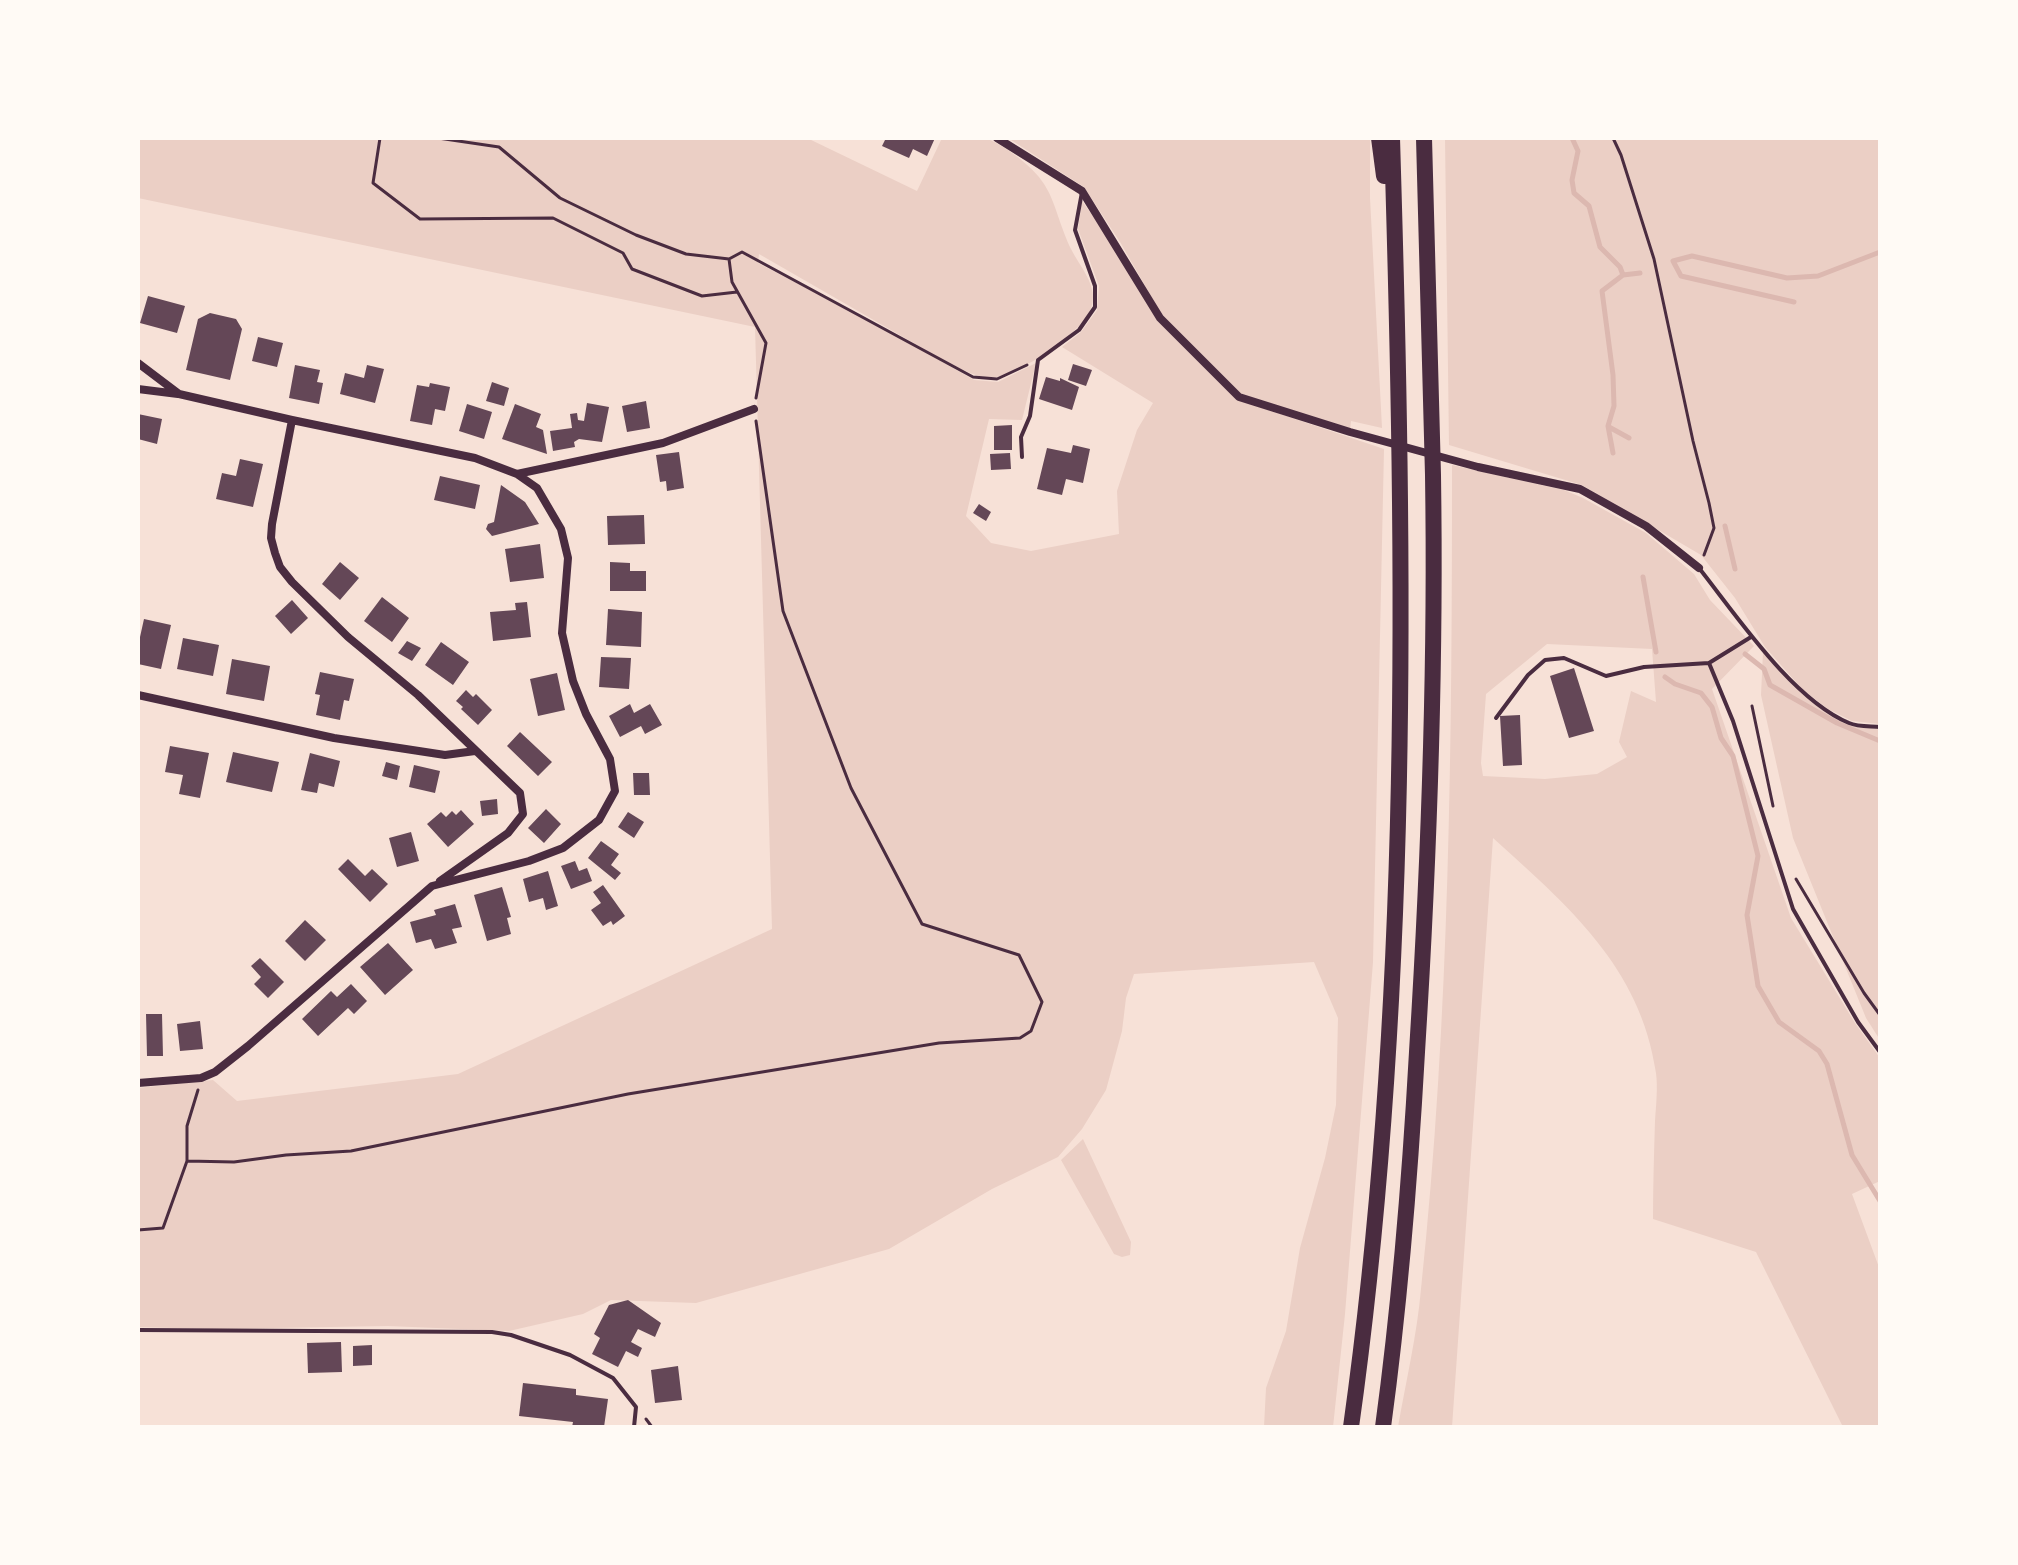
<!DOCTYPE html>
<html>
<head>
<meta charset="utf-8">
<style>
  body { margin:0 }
  #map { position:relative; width:2018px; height:1565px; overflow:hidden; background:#f7e1d7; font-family:"PT Sans Narrow",sans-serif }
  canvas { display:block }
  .frame { position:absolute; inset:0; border:140px solid #fffaf5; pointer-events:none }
</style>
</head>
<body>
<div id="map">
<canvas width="2018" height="1565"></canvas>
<div class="frame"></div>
</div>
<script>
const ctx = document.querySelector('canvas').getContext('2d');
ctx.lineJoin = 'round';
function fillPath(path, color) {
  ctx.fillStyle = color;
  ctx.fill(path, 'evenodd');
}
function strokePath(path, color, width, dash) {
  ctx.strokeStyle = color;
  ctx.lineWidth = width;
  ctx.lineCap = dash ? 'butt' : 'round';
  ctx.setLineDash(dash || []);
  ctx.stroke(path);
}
fillPath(new Path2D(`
  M138 138H807L917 191 942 138C955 138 972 135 985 138 994 141 1004 147 1012 153 1057 185 1050 203 1071 249 1080 267 1097 284 1092 305 1087 331 1022 372 997 377 981 380 964 370 950 364L759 254 758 263 883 328 974 380 998 382 1036 363 1022 420 989 419 966 516 991 543 1031 551 1119 534 1117 491 1137 430 1153 403 1062 347 1081 332 1097 310 1099 286 1078 229 1082 201 1115 247 1158 321 1236 399 1384 449 1373 962 1345 1314 1333 1427H1264L1266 1388 1286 1331 1300 1248 1325 1158 1336 1105 1338 1018 1314 962 1134 974 1126 998 1122 1031 1106 1090 1082 1129 1058 1157 992 1189 889 1249 696 1303 611 1300 583 1314 509 1331 388 1326 213 1329 138 1327V1088L213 1080 237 1101 458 1074 772 929 755 327 138 198Z
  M1008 138H1370V198L1382 428 1351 421 1350 432 1240 395 1163 317 1120 242 1084 187Z
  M1445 138H1880V724L1852 721 1828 709 1802 689 1765 647 1735 598 1701 555 1582 485 1449 445Z
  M1452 465 1564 490 1583 498 1646 533 1694 574 1710 600 1754 646 1712 689 1791 918 1855 1023 1880 1058V1181L1852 1194 1880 1270V1427H1843L1756 1252 1653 1219C1653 1186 1654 1154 1655 1121 1656 1106 1658 1088 1656 1073 1641 967 1567 905 1493 838L1452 1427H1398C1406 1381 1417 1335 1421 1289 1450 1017 1452 739 1452 465ZM1547 644 1652 649 1656 702 1631 691 1619 742 1627 757 1597 774 1545 779 1483 776 1481 763 1486 694Z
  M1763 652 1825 711 1851 726 1880 729V1040L1866 1018 1793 838 1761 695Z
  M1083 1139 1131 1242 1130 1255 1122 1257 1114 1254 1061 1160Z`), '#ebcfc5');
strokePath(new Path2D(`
  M1572 138 1578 151 1572 180 1574 193 1589 206 1600 247 1620 267 1623 275 1602 291 1613 375 1614 406 1608 426 1613 453
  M1623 275 1640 273
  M1794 302 1681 276 1673 261 1692 256 1787 278 1818 276 1880 252
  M1609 427 1629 438
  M1725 526 1735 569
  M1643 577 1656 652
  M1745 654 1764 669 1770 685 1837 723 1880 741
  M1665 677 1675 684 1701 693 1712 707 1721 738 1733 756 1758 856 1747 915 1758 986 1779 1022 1819 1051 1827 1064 1852 1155 1880 1201`), '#dcb8b0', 5);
fillPath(new Path2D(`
  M886 138H935L927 156 913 149 909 158 882 146Z
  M148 296 185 306 177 333 140 323Z
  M210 313 236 319 242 329 230 380 186 370 198 319Z
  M258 337 283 343 277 367 252 361Z
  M1073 364 1092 370 1086 386 1068 380Z
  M295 365 320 370 317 382 323 383 319 404 289 398Z
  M367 365 384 369 375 403 340 394 345 373 364 378Z
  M1046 377 1060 381V378L1079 387 1072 410 1039 399Z
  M492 382 509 388 504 406 486 401Z
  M430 383 450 387 445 411 435 409 432 425 410 421 417 385 429 387Z
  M646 401 650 428 627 432 622 406Z
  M587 403 609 407 602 442 579 439 574 442 575 447 553 451 550 431 572 428 570 414 577 413 578 420 584 421Z
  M467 404 492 412 484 439 459 431Z
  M515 404 541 414 536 427 543 430 547 454 502 439Z
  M138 414 162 419 157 444 138 439Z
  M1012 425V450H994V426Z
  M1073 445 1090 449 1083 483 1066 479 1062 495 1037 489 1047 448 1071 453Z
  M679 452 684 488 667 491 666 481 660 482 656 455Z
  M1010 453 1011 469 991 470 990 454Z
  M240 459 263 464 253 507 216 499 222 473 236 476Z
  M440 476 480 485 475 509 434 500Z
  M501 485 525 502 539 524 492 536 486 529 488 524 494 522Z
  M979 504 991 512 986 521 973 513Z
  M644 515 645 544 608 545 607 516Z
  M540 544 544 578 510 582 505 549Z
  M340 562 359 578 340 600 322 584Z
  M610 562 630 563V571H646V591H610Z
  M382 597 409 618 392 642 364 621Z
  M292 600 308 618 291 634 275 616Z
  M527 602 531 637 493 641 490 612 516 610 515 603Z
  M608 609 642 612 641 647 606 645Z
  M144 619 171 625 161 669 138 664V646Z
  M183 638 219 645 213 676 177 669Z
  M407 641 421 648 412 661 398 653Z
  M441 642 469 662 453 685 425 665Z
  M601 657 631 658 629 689 599 687Z
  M232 659 270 666 264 701 226 694Z
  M1574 668 1594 731 1569 738 1550 676Z
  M320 672 354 679 349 701 344 700 340 720 316 715 320 695 315 694Z
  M557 673 565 710 538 716 530 679Z
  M466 690 473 697 476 694 492 710 478 725 461 709 463 707 456 701Z
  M630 704 634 713 650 704 662 725 645 734 641 726 620 737 609 716Z
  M1520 715 1522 765 1503 766 1500 716Z
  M520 732 552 762 538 776 507 746Z
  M170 746 209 753 200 798 179 794 183 775 165 772Z
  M233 752 279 762 272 792 226 782Z
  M310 753 340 761 334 787 319 783 317 793 301 790Z
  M386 762 400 766 397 780 382 776Z
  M414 765 440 771 435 793 409 787Z
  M633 773H649L650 795H634Z
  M497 799 498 814 482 816 480 801Z
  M546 809 561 824 544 843 528 828Z
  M461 810 474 824 448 847 427 824 441 812 446 817 452 811 456 815Z
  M628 812 644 822 634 838 618 827Z
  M411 832 419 861 397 867 389 838Z
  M601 841 619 854 611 865 621 873 615 880 588 858Z
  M348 859 365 876 372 869 388 884 370 902 338 869Z
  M575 861 579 871 587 868 592 881 571 889 561 866Z
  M548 871 558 906 546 910 543 898 529 902 523 879Z
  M603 885 625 916 613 925 611 921 603 926 591 910 601 903 593 892Z
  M502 887 511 917 507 918 511 934 487 941 474 895Z
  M455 904 462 927 452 929 457 943 435 949 431 939 416 943 410 922 436 915 434 910Z
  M305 920 326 940 305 961 285 941Z
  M388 943 413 970 385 995 360 967Z
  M260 958 284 982 268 998 254 984 261 977 251 966Z
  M351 984 367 1001 354 1014 348 1008 318 1036 302 1019 331 991 337 997Z
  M146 1014H162L163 1056H147Z
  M200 1021 203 1049 180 1051 177 1024Z
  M628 1300 661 1323 655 1337 638 1329 631 1342 642 1348 638 1357 626 1351 618 1367 592 1354 600 1338 594 1334 609 1305Z
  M341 1342 342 1372 308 1373 307 1343Z
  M372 1345V1365L353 1366V1346Z
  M678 1366 682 1400 655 1403 651 1370Z
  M523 1383 576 1389V1395L608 1399 604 1427H572L573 1422 519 1416Z`), '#644757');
strokePath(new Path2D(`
  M380 138 373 183 420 219 553 218 623 253 632 269 702 296 737 292
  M438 138 499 147 560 198 636 235 686 254 729 259
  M1613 138 1621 155 1654 259 1693 441 1709 503 1714 528 1704 555
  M756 398 766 343 732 282 729 259 742 252 973 377 997 379 1027 365
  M1752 706 1773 806
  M1796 879 1864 993 1880 1015
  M198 1090 187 1126V1161L234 1162 286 1155 351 1151 628 1094 939 1043 1020 1038 1031 1031 1042 1002 1019 955 922 924 851 788 783 611 756 421
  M138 1230 163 1228 187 1161
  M646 1419 652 1427`), '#4a2c40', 3);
strokePath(new Path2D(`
  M1022 457 1021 437 1030 416 1038 360 1079 330 1095 307V286L1075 230 1082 192
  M1699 568C1737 616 1792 699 1849 723 1858 727 1870 726 1880 727
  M1709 663 1733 721 1793 909 1858 1022 1880 1052
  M1496 718 1528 675 1545 660 1564 658 1606 676 1644 667 1709 663 1751 637
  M138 1330 492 1332 511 1335 570 1355 613 1378 636 1407 634 1427`), '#4a2c40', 4);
strokePath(new Path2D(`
  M997 138 1082 191 1160 318 1239 397 1350 432 1478 467 1580 489 1646 526 1699 568
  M138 363 179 394 292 420 475 458 517 474 537 488 561 529 568 558 562 633 573 681 586 714 610 759 615 791 599 820 563 848 529 861 432 886 248 1046 215 1072 201 1078 138 1083
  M138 389 178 394
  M292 420 272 524 271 538 275 553 280 567 292 582 348 637 418 695 520 793 523 814 508 833 440 881
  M517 474 663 443 754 409
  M138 695 334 738 445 755 475 751`), '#4a2c40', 8);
strokePath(new Path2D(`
  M1379 138 1384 176
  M1351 1427C1411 999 1405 568 1392 138
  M1383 1427C1400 1302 1410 1178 1417 1052 1429 860 1436 668 1433 475 1431 363 1426 250 1424 138`), '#4a2c40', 16);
</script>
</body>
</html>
